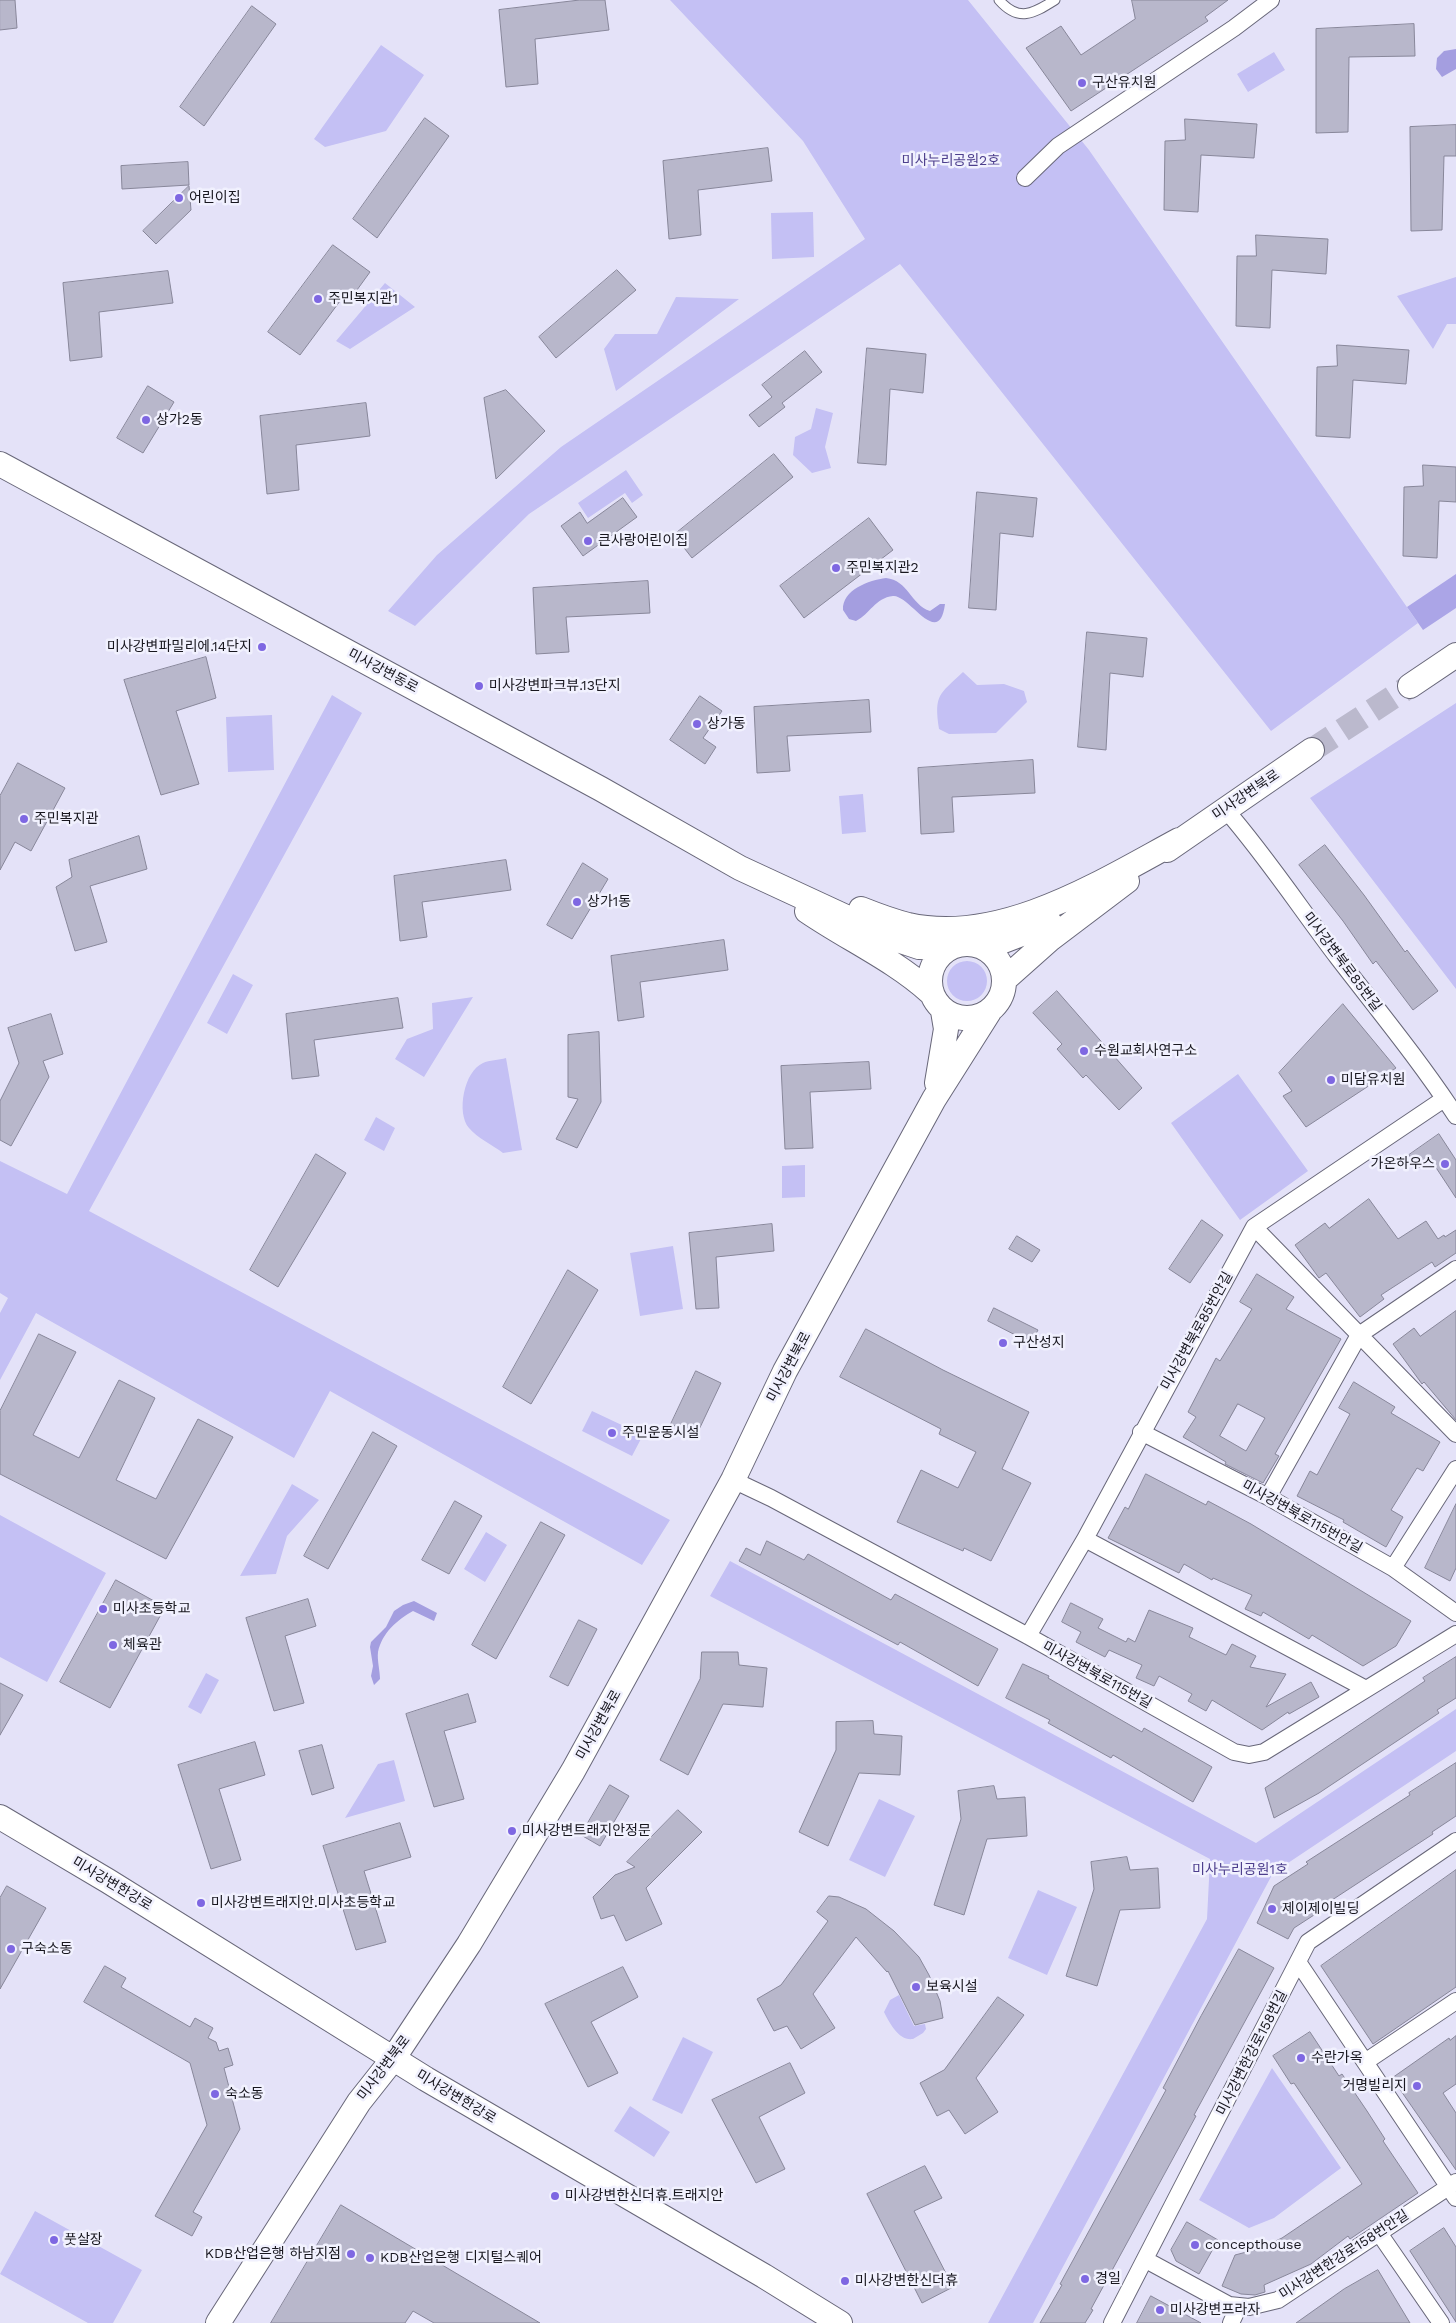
<!DOCTYPE html>
<html>
<head>
<meta charset="utf-8">
<style>
  body { margin:0 }
  canvas { display:block; background:#e4e2f8 }
</style>
</head>
<body>
<canvas width="1456" height="2323"></canvas>
<script>
const ctx = document.querySelector('canvas').getContext('2d');
ctx.lineJoin = 'round';
function fillPath(path, color) {
  ctx.fillStyle = color;
  ctx.fill(path, 'evenodd');
}
function strokePath(path, color, width, dash) {
  ctx.strokeStyle = color;
  ctx.lineWidth = width;
  ctx.lineCap = dash ? 'butt' : 'round';
  ctx.setLineDash(dash || []);
  ctx.stroke(path);
}
function write(font, color, halo, rows, align = 'center') {
  ctx.font = font + ' "Work Sans","Noto Sans KR",sans-serif';
  ctx.lineWidth = 5;
  ctx.setLineDash([]);
  ctx.textBaseline = 'middle';
  ctx.strokeStyle = halo;
  ctx.fillStyle = color;
  for (const [text, x, y, turn = 0] of rows) {
    ctx.save();
    ctx.translate(x, y);
    ctx.rotate((+turn || 0) * Math.PI / 180);
    ctx.textAlign = isNaN(turn) ? turn : align;
    if (halo) ctx.strokeText(text, 0, 0);
    ctx.fillText(text, 0, 0);
    ctx.restore();
  }
}
fillPath(new Path2D(`
  M670 0H968L1089 150 1418 623 1271 731 900 264 529 514 415 626 388 611 437 555 561 447 865 239 803 141Z
  M381 45 424 75 386 131 325 147 314 139Z
  M1274 52 1285 70 1248 92 1237 74Z
  M813 212 814 257 772 259 771 213Z
  M1456 277V324H1447L1433 349 1397 296Z
  M385 283 415 307 350 349 336 341Z
  M676 297 739 299 616 391 604 349 615 334H657Z
  M816 408 833 413 825 447 831 468 812 473 793 455 795 437 811 429Z
  M626 470 643 495 632 503 625 493 588 518 578 503Z
  M963 672 977 685 1004 684 1024 691 1027 702 996 733 949 734 939 729C934 694 939 695 963 672Z
  M332 695 362 713 89 1211 670 1520 642 1565 330 1391 294 1458 36 1313 0 1380V1313L8 1298 0 1293V1161L67 1194Z
  M1456 703V989L1310 798Z
  M272 715 274 770 228 772 226 717Z
  M863 794 866 832 842 834 839 796Z
  M947 981a20 20 0 1 1 40 0a20 20 0 1 1-40 0Z
  M233 974 253 985 227 1034 207 1023Z
  M473 997 424 1077 395 1059 407 1039 433 1029 432 1003Z
  M506 1058 522 1150 503 1153C493 1145 477 1138 469 1128 456 1113 464 1071 483 1063 489 1060 499 1060 506 1058Z
  M1238 1074 1308 1171 1240 1220 1171 1123Z
  M376 1117 395 1128 384 1151 364 1140Z
  M805 1165V1197L782 1198V1166Z
  M673 1246 683 1309 640 1316 630 1253Z
  M592 1411 643 1435 632 1456 582 1431Z
  M292 1484 319 1500 287 1536 276 1574 240 1576Z
  M0 1515 106 1573 47 1682 0 1657Z
  M486 1532 507 1545 485 1582 464 1569Z
  M730 1561 1256 1843 1456 1709V1751L1273 1873 1033 2323H988L1207 1919 1210 1859 710 1596Z
  M206 1673 219 1680 201 1714 188 1707Z
  M394 1760 405 1801 345 1818 378 1764Z
  M879 1799 915 1816 885 1877 849 1860Z
  M1038 1890 1077 1907 1047 1975 1008 1958Z
  M899 1995 914 2026 925 2024 926 2029 923 2033 913 2039C899 2041 890 2024 884 2012L890 2000Z
  M683 2037 713 2052 682 2114 652 2100Z
  M1272 2068 1341 2168 1274 2218 1249 2228 1199 2200Z
  M630 2106 670 2132 654 2157 614 2131Z
  M35 2211 142 2270 113 2323H88L0 2274Z`), '#c4c0f4');
fillPath(new Path2D(`
  M1456 574V608L1423 630 1407 607Z`), '#aba5e7');
fillPath(new Path2D(`
  M1456 49V69L1442 77 1436 69 1437 58 1444 51Z
  M886 578C908 580 911 605 930 611L940 604H945C939 650 909 594 893 596 875 598 870 614 856 621L849 619 843 610C842 590 869 580 886 578Z
  M414 1601 437 1613 434 1621 413 1611C397 1620 382 1633 378 1652 377 1660 380 1671 380 1679L374 1685 371 1676 373 1666 370 1647 371 1642 386 1627 394 1611 403 1605Z`), '#a49ee0');
const building = new Path2D(`
  M0 0H15L17 28 0 30Z
  M580 0H605L609 30 535 39 538 84 506 87 499 10Z
  M1132 0H1228L1205 17 1208 21 1071 111 1026 48 1061 26 1081 55 1135 19Z
  M252 6 276 24 204 126 180 107Z
  M1414 24 1415 56 1349 57 1348 132 1316 133V29Z
  M425 118 449 136 377 238 353 219Z
  M1185 119 1257 124 1254 158 1201 155 1198 212 1164 210 1165 141 1185 140Z
  M1456 125V156H1444L1442 230 1411 231 1410 127Z
  M768 148 772 181 698 190 701 235 669 239 663 161Z
  M188 162 189 185 122 189 121 166Z
  M189 186 191 210 156 244 143 231Z
  M1256 235 1328 239 1326 274 1272 270 1270 328 1236 326 1237 256H1256Z
  M333 245 370 272 349 301 343 297 300 355 268 332Z
  M617 270 636 290 556 358 539 337Z
  M168 271 173 303 99 312 102 357 70 361 63 283Z
  M1337 345 1409 350 1406 384 1353 380 1350 438 1316 436 1317 367 1337 366Z
  M867 348 926 354 923 393 890 389 886 465 858 463Z
  M805 351 822 372 782 403 785 407 759 427 749 415 772 397 762 385Z
  M148 386 174 402 143 453 117 438Z
  M506 390 545 431 496 479 484 398Z
  M366 403 370 436 296 445 299 490 267 494 260 416Z
  M774 454 793 477 692 558 674 535Z
  M1423 465 1456 467V502L1439 501 1437 558 1403 556 1404 487 1423 486Z
  M977 492 1037 498 1033 537 1000 533 996 610 969 608Z
  M623 498 637 517 583 556 561 526 580 512 587 523Z
  M869 518 893 550 804 618 780 586Z
  M648 581 650 613 566 617 569 652 536 654 533 588Z
  M1087 632 1147 638 1143 677 1110 673 1106 750 1078 747Z
  M206 657 216 698 176 711 199 784 161 795 124 680Z
  M700 696 722 711 703 738 716 747 705 764 670 740Z
  M869 700 871 732 787 736 790 771 757 773 754 707Z
  M1033 760 1035 793 952 797 954 832 921 834 918 768Z
  M18 763 65 788 31 851 15 842 0 870V796Z
  M139 836 147 869 90 886 107 942 75 951 56 887 72 877 69 860Z
  M1325 845 1364 895 1405 952 1407 950 1438 991 1413 1010 1376 961 1373 964 1343 921 1299 865Z
  M506 860 511 890 422 902 427 937 400 941 394 876Z
  M583 863 608 879 572 939 547 925Z
  M724 940 728 970 640 982 644 1017 618 1021 611 956Z
  M1057 991 1142 1088 1119 1110 1086 1075 1083 1078 1057 1049 1062 1044 1033 1013Z
  M398 998 403 1028 314 1040 319 1076 292 1079 286 1014Z
  M1343 1004 1396 1068 1306 1127 1283 1096 1292 1091 1279 1073Z
  M51 1014 63 1054 43 1061 49 1077 11 1146 0 1140V1101L19 1063 8 1028Z
  M599 1032 601 1102 577 1148 556 1139 578 1099 568 1097V1035Z
  M869 1062 871 1089 810 1092 813 1148 785 1149 781 1066Z
  M1439 1134 1456 1160V1198L1431 1160 1418 1168 1409 1155Z
  M316 1154 346 1173 278 1287 250 1270Z
  M1369 1199 1398 1239 1426 1221 1438 1239 1444 1235 1445 1237 1456 1230V1253L1435 1267 1432 1262 1381 1295 1384 1299 1360 1317 1326 1273 1319 1278 1295 1245 1325 1223 1329 1228Z
  M1202 1220 1223 1235 1190 1283 1169 1269Z
  M772 1224 774 1251 716 1257 719 1308 696 1309 689 1233Z
  M1017 1236 1040 1250 1032 1262 1009 1249Z
  M568 1270 598 1290 531 1404 503 1387Z
  M1257 1274 1294 1297 1286 1309 1341 1339 1275 1454 1279 1456 1263 1483 1225 1464 1226 1462 1183 1437 1196 1417 1188 1412 1216 1358 1220 1361 1252 1309 1240 1302ZM1238 1404 1265 1418 1246 1451 1220 1436Z
  M994 1308 1038 1330 1031 1343 988 1321Z
  M1456 1311V1420L1424 1382 1422 1384 1393 1344 1414 1328 1420 1336Z
  M866 1329 943 1370 1029 1412 1002 1469 1031 1483 991 1561 964 1548 963 1551 897 1522 921 1470 958 1488 976 1452 939 1434 941 1429 840 1377Z
  M39 1334 76 1352 33 1435 79 1458 119 1380 155 1398 116 1480 156 1499 198 1419 233 1437 166 1559 0 1474V1411Z
  M696 1371 721 1383 696 1436 671 1424Z
  M1354 1382 1395 1407 1391 1413 1440 1442 1423 1471 1417 1468 1391 1510 1403 1517 1386 1547 1343 1522 1344 1520 1297 1496 1310 1471 1317 1475 1350 1414 1339 1408Z
  M373 1432 397 1446 328 1569 304 1556Z
  M1146 1474 1206 1505 1208 1501 1251 1524 1411 1621 1396 1646 1363 1666 1312 1635 1309 1639 1263 1612 1261 1616 1245 1609 1252 1595 1213 1578 1212 1580 1184 1564 1179 1573 1108 1538 1125 1507 1128 1509Z
  M455 1501 482 1516 449 1574 422 1560Z
  M1456 1504V1568L1450 1581 1425 1568Z
  M541 1522 565 1535 496 1659 472 1645Z
  M767 1541 804 1560 808 1554 891 1600 895 1594 998 1649 978 1686 900 1642 898 1645 739 1561 746 1548 760 1555Z
  M116 1580 165 1607 110 1708 60 1682Z
  M308 1599 316 1626 285 1636 304 1703 274 1711 246 1618Z
  M1071 1603 1103 1619 1098 1628 1126 1642 1128 1638 1135 1642 1149 1610 1193 1628 1189 1637 1226 1655 1232 1644 1256 1656 1250 1667 1286 1674 1266 1707 1311 1682 1319 1697 1289 1714 1288 1712 1262 1730 1212 1700 1206 1711 1188 1701 1192 1694 1159 1676 1154 1686 1136 1678 1142 1665 1109 1650 1105 1657 1076 1642 1081 1632 1062 1622Z
  M579 1620 597 1629 568 1686 550 1677Z
  M702 1652H738L739 1665 767 1668 763 1707 723 1704 688 1775 660 1760 700 1679Z
  M1456 1657V1698L1437 1710 1439 1713 1319 1793 1274 1818 1265 1788 1425 1681 1423 1678Z
  M1023 1664 1049 1676 1048 1678 1142 1732 1144 1728 1212 1767 1193 1802 1113 1755 1111 1758 1048 1723 1050 1720 1006 1698Z
  M0 1683 23 1695 0 1735Z
  M468 1694 476 1722 444 1731 464 1799 434 1807 406 1714Z
  M873 1721 874 1734 902 1736 900 1775 859 1773 828 1846 799 1832 836 1750V1722Z
  M255 1742 265 1775 219 1789 241 1860 211 1869 178 1765Z
  M322 1745 334 1788 312 1795 299 1751Z
  M1456 1763V1816L1432 1832 1433 1834 1329 1902 1331 1904 1294 1928 1288 1939 1257 1923 1274 1886 1308 1864 1306 1862 1410 1795 1409 1793Z
  M610 1785 629 1796 600 1846 581 1835Z
  M994 1786 997 1799 1025 1797 1027 1836 987 1839 964 1915 934 1905 961 1819 958 1791Z
  M678 1810 702 1832 646 1888 662 1924 626 1941 614 1915 601 1919 593 1897 615 1875 635 1867 627 1862Z
  M400 1823 411 1857 364 1871 386 1942 356 1950 323 1846Z
  M1127 1857 1130 1870 1158 1868 1160 1908 1120 1910 1097 1986 1066 1976 1094 1889 1091 1862Z
  M1456 1870V1987L1373 2044 1321 1966Z
  M7 1886 46 1908 0 1989V1898Z
  M829 1896 839 1897 866 1909 894 1931 919 1957 929 1975 940 2001 943 2018 915 2025 888 1971 887 1972 856 1937 813 1994 835 2028 801 2049 787 2026 774 2031 757 1999 781 1985 828 1921 817 1912Z
  M1239 1949 1274 1968 1194 2115 1196 2116 1091 2309 1093 2310 1085 2323H1040L1062 2285 1060 2284 1166 2090 1163 2088 1201 2016Z
  M105 1966 126 1978 121 1987 190 2027 195 2018 213 2028 208 2038 216 2042 219 2051 228 2048 233 2065 224 2068 240 2129 193 2212 202 2217 192 2236 155 2216 207 2125 190 2063 84 2002Z
  M623 1967 638 1997 591 2022 618 2073 588 2087 545 2004Z
  M998 1997 1024 2015 976 2078 998 2112 965 2134 949 2110 937 2116 920 2083 944 2070Z
  M1310 2032 1339 2076 1342 2074 1367 2111 1385 2139 1383 2141 1418 2193 1350 2239 1348 2236 1311 2264 1264 2285 1265 2292 1255 2295 1241 2294 1222 2286 1235 2255 1258 2249 1282 2238 1362 2184 1294 2083 1291 2084 1273 2056Z
  M1456 2036V2084L1443 2093 1456 2113V2170L1392 2078 1449 2038 1450 2040Z
  M790 2063 805 2093 759 2117 785 2169 756 2183 712 2100Z
  M925 2166 942 2198 914 2211 953 2287 922 2303 867 2194Z
  M341 2205 540 2323H434L413 2311 405 2323H271Z
  M1187 2222 1218 2240 1199 2274 1176 2261 1171 2250Z
  M1444 2228 1456 2247V2322L1410 2251Z
  M1378 2270 1410 2323H1296L1344 2289Z
  M1151 2296 1201 2323H1137Z`);
fillPath(building, '#b8b7cb');
strokePath(building, '#88879a', 1);
strokePath(new Path2D(`
  M1312 750 1410 686`), '#bbb9cd', 24, [24, 12]);
const lane = new Path2D(`
  M999 0C1019 23 1034 13 1055 0`);
const street = new Path2D(`
  M1025 178 1058 146 1234 28 1271 0
  M1225 809C1266 856 1300 908 1338 958 1378 1010 1420 1061 1456 1116
  M1254 1227 1456 1434
  M1141 1432 1268 1497 1393 1568 1456 1613
  M733 1480 771 1498 1028 1636 1234 1752 1249 1755 1264 1752 1456 1634
  M1268 1497 1359 1335 1456 1269
  M1085 1539 1366 1689
  M1393 1568 1456 1469
  M1028 1636 1085 1539 1254 1227 1444 1099
  M1298 1962 1456 2198
  M1365 2062 1456 2001
  M1379 2233 1441 2323
  M1146 2260 1229 2305 1249 2307 1278 2300 1456 2182
  M1112 2323 1308 1942 1456 1841
  M1231 2323 1239 2306`);
const secondary = new Path2D(`
  M0 464 601 789 740 868 889 937 919 947 949 948
  M1410 686 1456 655
  M1167 850 1312 750
  M861 909C876 915 892 921 908 925 1001 946 1101 882 1179 840
  M807 911C848 939 893 959 930 992
  M930 981a37 37 0 1 1 74 0a37 37 0 1 1-74 0Z
  M985 948 1050 923
  M1004 980 1049 940 1127 881
  M937 1083 946 1029 943 1011
  M0 1817 108 1881 426 2079 764 2276 840 2323
  M218 2323 359 2102 393 2059 469 1944 573 1771 733 1480 785 1371 934 1099 989 1012`);
strokePath(lane, '#686779', 11);
strokePath(street, '#686779', 18);
strokePath(secondary, '#686779', 26);
strokePath(lane, '#fff', 9);
strokePath(street, '#fff', 16);
strokePath(secondary, '#fff', 24);
for (const [x, y, r, color] of [
  [1082,83,5,"#7e67e2"],
  [179,198,5,"#7e67e2"],
  [318,299,5,"#7e67e2"],
  [146,420,5,"#7e67e2"],
  [588,541,5,"#7e67e2"],
  [836,568,5,"#7e67e2"],
  [262,647,5,"#7e67e2"],
  [479,686,5,"#7e67e2"],
  [697,724,5,"#7e67e2"],
  [24,819,5,"#7e67e2"],
  [577,902,5,"#7e67e2"],
  [1084,1051,5,"#7e67e2"],
  [1331,1080,5,"#7e67e2"],
  [1445,1164,5,"#7e67e2"],
  [1003,1343,5,"#7e67e2"],
  [612,1433,5,"#7e67e2"],
  [103,1609,5,"#7e67e2"],
  [113,1645,5,"#7e67e2"],
  [512,1831,5,"#7e67e2"],
  [201,1903,5,"#7e67e2"],
  [1272,1909,5,"#7e67e2"],
  [11,1949,5,"#7e67e2"],
  [916,1987,5,"#7e67e2"],
  [1301,2058,5,"#7e67e2"],
  [1417,2086,5,"#7e67e2"],
  [215,2094,5,"#7e67e2"],
  [555,2196,5,"#7e67e2"],
  [54,2240,5,"#7e67e2"],
  [1195,2245,5,"#7e67e2"],
  [351,2254,5,"#7e67e2"],
  [370,2258,5,"#7e67e2"],
  [1085,2279,5,"#7e67e2"],
  [845,2281,5,"#7e67e2"],
  [1160,2310,5,"#7e67e2"]
]) {
  const dot = new Path2D();
  dot.arc(x, y, r, 0, 2 * Math.PI);
  ctx.fillStyle = color;
  ctx.fill(dot);
  strokePath(dot, '#f1f1fe', 2);
}
write('14px', '#18171f', '#f1f1fe', [
  ["구산유치원",1092,83],
  ["어린이집",189,198],
  ["주민복지관1",328,299],
  ["상가2동",156,420],
  ["큰사랑어린이집",598,541],
  ["주민복지관2",846,568],
  ["미사강변파밀리에.14단지",252,647,"right"],
  ["미사강변파크뷰.13단지",489,686],
  ["상가동",707,724],
  ["주민복지관",34,819],
  ["상가1동",587,902],
  ["수원교회사연구소",1094,1051],
  ["미담유치원",1341,1080],
  ["가온하우스",1435,1164,"right"],
  ["구산성지",1013,1343],
  ["주민운동시설",622,1433],
  ["미사초등학교",113,1609],
  ["체육관",123,1645],
  ["미사강변트래지안정문",522,1831],
  ["미사강변트래지안.미사초등학교",211,1903],
  ["제이제이빌딩",1282,1909],
  ["구숙소동",21,1949],
  ["보육시설",926,1987],
  ["수란가옥",1311,2058],
  ["거명빌리지",1407,2086,"right"],
  ["숙소동",225,2094],
  ["미사강변한신더휴.트래지안",565,2196],
  ["풋살장",64,2240],
  ["concepthouse",1205,2245],
  ["KDB산업은행 하남지점",341,2254,"right"],
  ["KDB산업은행 디지털스퀘어",380,2258],
  ["경일",1095,2279],
  ["미사강변한신더휴",855,2281],
  ["미사강변프라자",1170,2310]
], 'left');
write('14px', '#4d3f8d', '#f1f1fe', [
  ["미사누리공원2호",951,161],
  ["미사누리공원1호",1240,1870]
]);
write('14px', '#18171f', '#f1f1fe', [
  ["미사강변동로",383,671,28],
  ["미사강변북로",1246,795,-34],
  ["미사강변북로85번길",1342,962,53],
  ["미사강변북로85번안길",1197,1331,-61],
  ["미사강변북로",789,1367,-62],
  ["미사강변북로115번안길",1302,1517,29],
  ["미사강변북로115번길",1097,1675,29],
  ["미사강변북로",599,1725,-61],
  ["미사강변한강로",112,1884,31],
  ["미사강변한강로158번길",1252,2053,-63],
  ["미사강변북로",384,2068,-53],
  ["미사강변한강로",456,2097,31],
  ["미사강변한강로158번안길",1344,2255,-33]
]);
</script>
</body>
</html>
